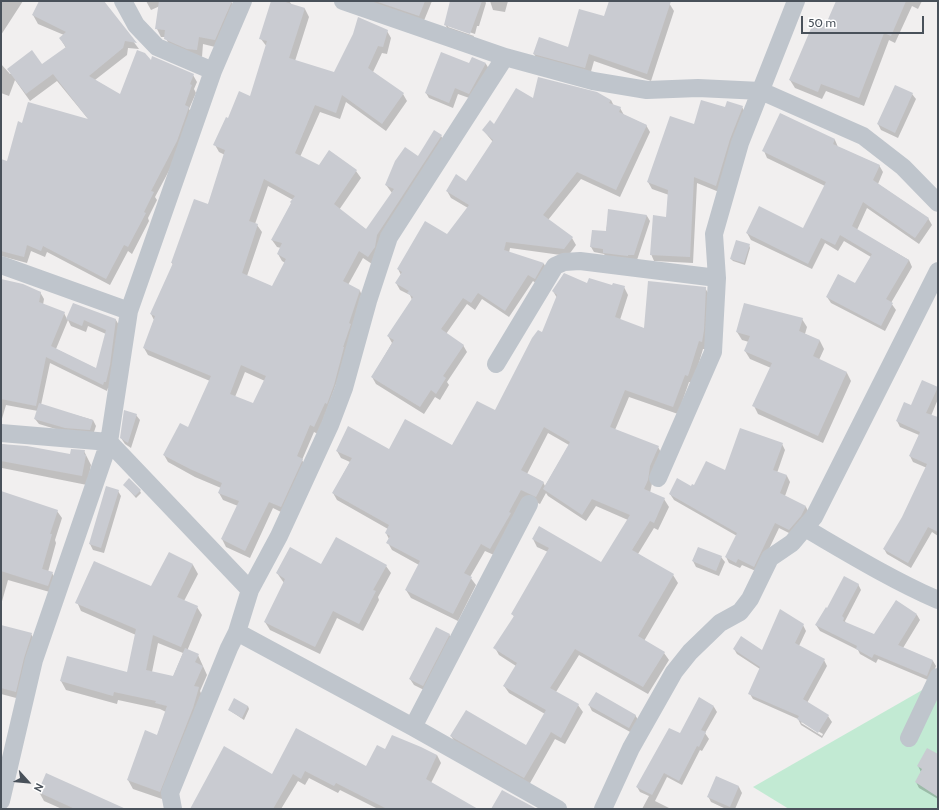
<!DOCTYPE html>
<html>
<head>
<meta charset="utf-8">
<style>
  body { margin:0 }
  #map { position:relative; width:939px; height:810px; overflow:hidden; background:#f1efef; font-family:Cabin,sans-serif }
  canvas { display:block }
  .frame { position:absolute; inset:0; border:2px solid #49515a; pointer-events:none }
  .north { position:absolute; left:8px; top:762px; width:40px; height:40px; -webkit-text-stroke:3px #fff; paint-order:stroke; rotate:117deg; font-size:11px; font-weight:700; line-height:16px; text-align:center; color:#49515a }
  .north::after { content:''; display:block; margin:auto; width:14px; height:18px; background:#49515a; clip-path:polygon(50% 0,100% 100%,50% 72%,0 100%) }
  .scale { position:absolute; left:801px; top:16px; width:123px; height:18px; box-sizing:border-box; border:2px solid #49515a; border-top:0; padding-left:5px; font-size:12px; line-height:14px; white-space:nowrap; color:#49515a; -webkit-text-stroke:3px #fff; paint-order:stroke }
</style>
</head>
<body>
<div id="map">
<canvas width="939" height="810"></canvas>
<div class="frame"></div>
<div class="north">N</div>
<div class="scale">50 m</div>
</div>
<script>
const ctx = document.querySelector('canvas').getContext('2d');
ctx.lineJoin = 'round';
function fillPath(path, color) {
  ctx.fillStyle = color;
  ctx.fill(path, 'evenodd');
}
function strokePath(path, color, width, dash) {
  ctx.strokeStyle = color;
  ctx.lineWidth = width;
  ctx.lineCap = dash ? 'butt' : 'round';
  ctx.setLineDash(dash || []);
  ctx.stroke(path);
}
fillPath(new Path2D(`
  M938 681V809H789L753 787Z`), '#c2ead3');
fillPath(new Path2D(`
  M1 1H23L1 35Z
  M40 1H103L139 49 128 48 127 55 95 80 120 95 152 63 193 75 197 82 194 89 196 93 189 109 193 114 181 148 155 197 157 200 148 218 149 221 132 254 128 251 110 285 47 252 45 257 31 251 27 263 1 256V160L7 162 23 124 89 120 57 81 30 101 15 80 9 96 1 93V64L10 74 42 66 66 48 60 38 64 35 38 24 33 15Z
  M146 1H231L235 10 219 48 203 44 202 57 170 46 165 37H161L157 29 160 6 151 10Z
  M272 1H289L292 5 305 9 309 17 295 61 335 74 387 31 391 38 387 54 382 53 373 72 403 94 407 101 386 131 346 102 340 119 320 112 300 157 319 167 356 171 361 178 339 210 367 230 392 193 386 185 441 136 446 143 372 264 363 258 348 285 360 291 364 299 347 354 318 434 314 432 302 460 306 467 285 514 273 508 250 558 226 547 222 539 238 506 223 500 219 493 221 488 195 477 168 462 164 455 189 429 210 381 148 355 144 348 154 320 151 314 173 265 172 263 208 205 225 155 219 152 215 145 229 119 251 97 267 47 261 39ZM268 186 293 200 272 240 277 247 281 248 278 254 282 261 285 263 273 287 247 276 262 232 257 225 255 224ZM245 372 265 381 254 405 235 397Z
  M364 1H432L423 23Z
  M451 1H485L486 3 479 26H477L475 34 448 25V27L474 36 473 39 448 30 445 24Z
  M490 1H508L505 12 493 10Z
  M610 1H663L669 3 674 11 651 81 594 61 590 75 539 62 534 54 568 48 605 18Z
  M837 1H922L918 9 912 6 895 43 889 40 864 106 826 91 822 99 795 88 790 80 826 25Z
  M472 58 486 64 489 69 472 99 458 94 453 108 429 98 426 93 469 65Z
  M912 94 916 99 898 138 881 130 878 124Z
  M533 100H611L614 106 620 108 624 115 646 125 650 132 620 197 581 179 548 220 572 238 576 245 568 256 510 248 509 253 544 264 548 271 539 286 533 281 509 317 482 299 475 310 467 304 446 334 463 345 467 352 447 382 449 385 440 400 435 397 424 414 376 384 372 377 392 343 388 336 412 300 410 295 400 290 396 283 401 275 398 269 447 236 468 208 451 198 447 191 467 182 493 142 483 130 494 126Z
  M742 107 746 114 719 192 697 183 693 263 654 261 651 254 667 218 669 195 652 189 648 182 694 125 725 108Z
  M781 114 835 140 838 147 879 165 883 172 878 184 928 218 932 225 919 244 867 208 857 230 909 260 912 267 891 303 896 310 885 331 831 303 827 297 855 284 871 257 844 241 838 251 825 243 812 269 751 240 747 233 804 229 825 186 767 158 764 151Z
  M609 210 647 216 650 221 637 260 607 259 604 254 594 252 591 247 606 232Z
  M749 245 750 248 745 265 733 261 731 259Z
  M1 280 40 292 44 299 43 305 64 313 67 319 116 320 120 327 109 388H108L107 391 50 363 41 405 93 420 96 426 93 435 69 433 39 424 35 419 38 411 6 405 1 422ZM68 320 71 326 86 332 88 326 106 334 97 369 56 349Z
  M588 284 624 287 628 295 620 320 645 329 705 288 710 296 706 349H703L693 383 689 382 678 414 629 397 615 430 658 447 662 454 654 474 650 493 664 499 669 507 658 530 654 528 638 554 673 575 678 583 644 641 664 653 669 660 648 694 579 655 556 692 578 705 583 712 565 744 555 739 529 785 456 744 451 736 527 746 545 714 509 693 504 686 516 666 499 655 495 648 514 617 513 614 548 552 537 547 533 539 602 564 628 520 596 506 586 521 548 496 546 493 540 504 525 497 494 555 485 551 470 577 476 585 458 621 411 598 406 590 419 565 392 550 388 543 389 539 386 533 388 529 337 500 333 493 350 462 341 458 337 451 389 450 452 446 496 412 542 334 557 298 553 291ZM548 433 569 445 545 486 543 482 527 474Z
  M802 319 807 327 805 334 820 341 824 349 819 360 847 373 851 381 823 443 758 414 754 406 771 368 750 359 745 351 749 342 742 340 737 332Z
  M937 388 938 399 931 416 938 418V536L932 532 911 568 887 554 884 549 903 518 927 468 913 462 910 456 919 435 900 427 897 421 912 407Z
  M136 415 140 420 131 448 125 444 121 438Z
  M1 444 71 455 84 451 91 465 87 485 2 468Z
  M782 444 785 450 777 473 787 476 790 482 785 496 806 507 809 513 793 535 779 528 758 572 742 565 740 568 729 563 726 557 737 536 674 500 670 494 694 487Z
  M126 487 140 491 141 493 136 498Z
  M118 491 121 496 104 553 93 550 90 544Z
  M1 492 57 511 62 518 55 540 56 543 48 572 52 573 57 581 53 593 8 580 1 605Z
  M169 553 193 565 198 574 184 601 197 607 202 615 187 651 198 655 207 675 200 691 203 697 165 800 133 789 128 780 157 736 166 712 160 709 118 700 117 704 66 690 61 681 128 673 136 635 81 611 77 602 152 588ZM158 643 183 653 173 677 152 672Z
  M721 557 725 562 719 576 696 567 693 561Z
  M386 566 391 573 378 597 379 600 363 631 337 618 320 654 270 630 265 622 284 583 277 573Z
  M858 584 861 590 845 621 846 623 874 636 896 601 917 615 920 620 903 648 933 661 936 666 930 681 878 659 876 663 860 654 858 650 820 631 816 625 828 609Z
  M803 625 806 631 799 646 824 660 827 666 807 703 828 716 832 722 822 738 801 725 798 719 753 699 750 694 760 669 737 654 734 649 762 651ZM802 722 823 734 822 736 801 723Z
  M1 626 31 634 36 642 20 699 1 694Z
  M449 634 452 640 426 691 414 685 410 679Z
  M699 699 714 707 717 712 705 733 709 739 702 751 700 750 682 785 667 777 655 801 671 809H642L649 796 640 792 637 787 681 735Z
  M589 705 635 715 639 721 632 733 592 711Z
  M248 706 249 709 244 720 229 710Z
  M297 729 367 768 385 751 437 755 441 763 431 783 476 809H378L340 790 338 793 309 778 305 785 298 781 281 809H191L272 776Z
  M938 755V799L919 788 916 782 921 772 918 766Z
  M717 777 739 787 742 793 735 809H726L711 802 708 796Z
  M39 792 124 809H62L44 801Z`), '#0003');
fillPath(new Path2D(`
  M39 1H104L137 43 125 41 123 48 89 76 120 94 137 50 145 53 151 60 152 56 194 74 190 84 192 85 185 105 189 107 177 141 151 191 154 192 144 212 146 213 128 247 124 245 106 279 43 246 41 251 27 245 24 257 1 251V159L7 161 18 121 22 123 28 102 88 119 53 74 26 94 7 69 32 50 42 64 66 47 59 38 66 32 32 15Z
  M159 1H232L215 40 199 37 197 50 187 49 164 39 165 30 155 29Z
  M271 1H282L305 8 289 58 334 72 353 34 358 17 388 30 383 47 378 46 368 68 404 93 382 124 342 95 336 113 315 105 295 153 319 165 329 150 357 170 334 204 366 229 394 189 385 185 395 161 405 147 418 156 434 130 442 135 377 235 375 247 368 257 359 251 343 281 360 290 349 323 351 324 343 347H344L334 385 327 404 325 403 314 427 310 425 297 456 303 459 281 507 269 502 245 551 221 539 239 501 218 493 222 483 190 469 163 455 180 423 188 427 211 376 143 348 155 316 150 314 173 263H171L194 199 208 204 225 150 213 145 226 117 228 118 239 91 250 96 267 41 259 39ZM264 179 295 196 290 202 291 203 271 240 282 243 277 254 286 259 272 286 242 273 258 224 249 221ZM241 365 266 376 253 403 230 394Z
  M375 1H425L419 16Z
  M450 1H482L470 34 444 25Z
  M609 1H671L647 74 589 54 585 68 533 54 539 37 568 47 579 9 604 16Z
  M836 1H906L891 36 884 33 859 98 821 84 818 92 789 80 815 19 826 24Z
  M441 52 469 63 472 57 486 63 469 94 455 88 449 103 425 93Z
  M538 77 597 92 611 100 609 103 621 107 619 112 647 125 616 190 577 172 543 215 573 237 564 249 506 242 504 250 544 263 535 279 528 275 505 311 478 293 471 303 463 298 441 329 464 345 443 376 446 378 436 394 431 390 420 407 371 377 394 340 387 336 413 297 407 293 409 291 395 283 402 272 397 269 425 221 447 234 469 205 446 191 456 174 466 181 493 140 482 130 490 120 494 124 516 88 533 98Z
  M895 85 913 93 895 133 877 124Z
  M701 100 725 107 727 101 743 106 730 139 716 186 694 177 690 257 650 255 653 215 666 217 668 190 647 182 670 116 694 124Z
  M780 113 835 139 833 144 880 165 873 180 929 218 915 238 863 202 852 226 909 260 886 299 893 303 881 326 826 297 838 274 855 283 872 254 840 235 835 245 821 238 808 264 746 233 759 206 803 228 826 182 762 151Z
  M608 209 647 215 634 255H628V256L603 253V249L590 247 592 230 606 231Z
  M736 240 750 244 744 263 730 259Z
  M564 273 587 283 589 278 612 285 613 283 625 286 615 317 644 328 648 281 706 287 704 330 702 342 699 341 688 376 685 375 673 407 625 390 610 427 659 446 650 466 648 480 644 489 665 498 654 523 650 521 632 550 674 574 638 636 665 652 643 687 575 649 550 688 579 704 561 738 551 732 524 778 450 736 466 710 526 745 546 710 503 686 517 663 493 648 514 616 511 614 549 548 532 539 539 526 601 562 630 515 592 499 582 515 543 489 570 442 544 427 521 470 544 482 536 497 521 490 509 512 511 513 490 549 481 544 464 573 472 577 453 614 405 590 420 561 386 543 390 536 385 533 389 525 332 493 352 458 336 451 348 426 389 449 405 419 452 445 477 401 495 410 532 338 538 330 542 332 557 295 552 291Z
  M1 279 23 284 41 292 39 302 65 312 51 346 96 368 106 330 84 320 82 326 66 319 73 303 116 319 110 365 106 382H104L103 385 46 357 36 406 1 399Z
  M744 303 803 318 799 331 820 340 813 356 847 372 818 436 752 406 772 363 744 351 750 336 736 332Z
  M922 380 938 387 926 413 938 417V532L928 527 908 563 883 549 902 517 927 464 909 456 920 432 896 421 904 402 911 405Z
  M39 403 93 420 90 430 65 428 34 419Z
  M124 410 137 414 128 443 120 438Z
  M740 428 783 443 773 470 787 475 780 493 806 506 801 516 789 530 775 523 754 567 738 559 736 563 725 557 737 533 669 494 677 478 691 486 692 484 694 485 706 461 725 470Z
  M1 444 27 446 70 454 71 449 85 450 84 454 86 455 82 476 1 461Z
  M129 478 141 490 135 496 123 485Z
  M106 486 119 490 101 548 89 544Z
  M1 491 58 510 50 534H52L42 569 53 572 48 586 1 571Z
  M336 537 387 565 373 590 376 591 359 624 333 611 315 647 264 622 285 579 276 573 290 547 321 564Z
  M698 547 722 556 716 571 692 561Z
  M169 552 193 564 177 597 198 606 181 647 153 635 146 670 173 676 185 648 199 654 195 662 203 666 194 686 199 687 193 708 160 792 127 780 145 730 157 735 167 706 155 703 156 701 114 692 113 696 60 681 67 656 127 672 136 629 75 603 94 561 151 586Z
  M844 576 859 584 842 616 844 618 843 621 874 634 896 600 917 614 898 645 933 660 927 676 874 654 872 658 856 649 857 646 815 625 826 607 827 608Z
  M780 609 804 624 795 643 825 659 803 699 829 715 818 733 797 719 799 716 748 694 760 667 733 649 741 636 762 650Z
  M1 625 32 633 24 658 16 692 1 688Z
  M436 627 450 634 423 686 409 679Z
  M596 692 636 715 629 728 588 705Z
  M699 697 714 706 701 730 706 732 699 747 697 746 679 781 664 773 652 795 636 787 669 728 680 733Z
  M234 698 248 706 242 718 228 710Z
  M296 728 366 766 377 745 385 749 392 735 421 747 437 755 426 779 478 809H387L336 783 334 786 305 771 301 779 293 774 273 809H190L224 746 272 774Z
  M927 748 938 754V797L915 782 922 769 917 766Z
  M46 773 126 809H75L38 792Z
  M716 776 739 786 730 807 707 797Z
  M502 790 537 809H491Z`), '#c9cbd1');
strokePath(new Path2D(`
  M123 1 136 25 157 47 213 71
  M343 1 505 57 593 81 647 90 698 88 761 91 863 136 903 167 938 203
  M1 265 129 311
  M496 364 555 266 564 262 580 261 717 278
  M1 433 109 442 250 590
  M658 478 713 352 717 278 714 234 740 143 796 1
  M805 528C848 553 892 580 938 600
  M237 632 413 727 558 809
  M413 727 529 504
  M909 738 938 677
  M1 801 34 660 109 442 129 311 213 71 243 1
  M173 809 170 793 229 648 237 632 250 590 279 536 330 425 344 388 368 301 389 237 505 57
  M603 809 631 748 674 672 690 652 720 623 740 612 750 599 770 558 792 543 814 517 938 271`), '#bfc5cc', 18);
</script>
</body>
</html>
